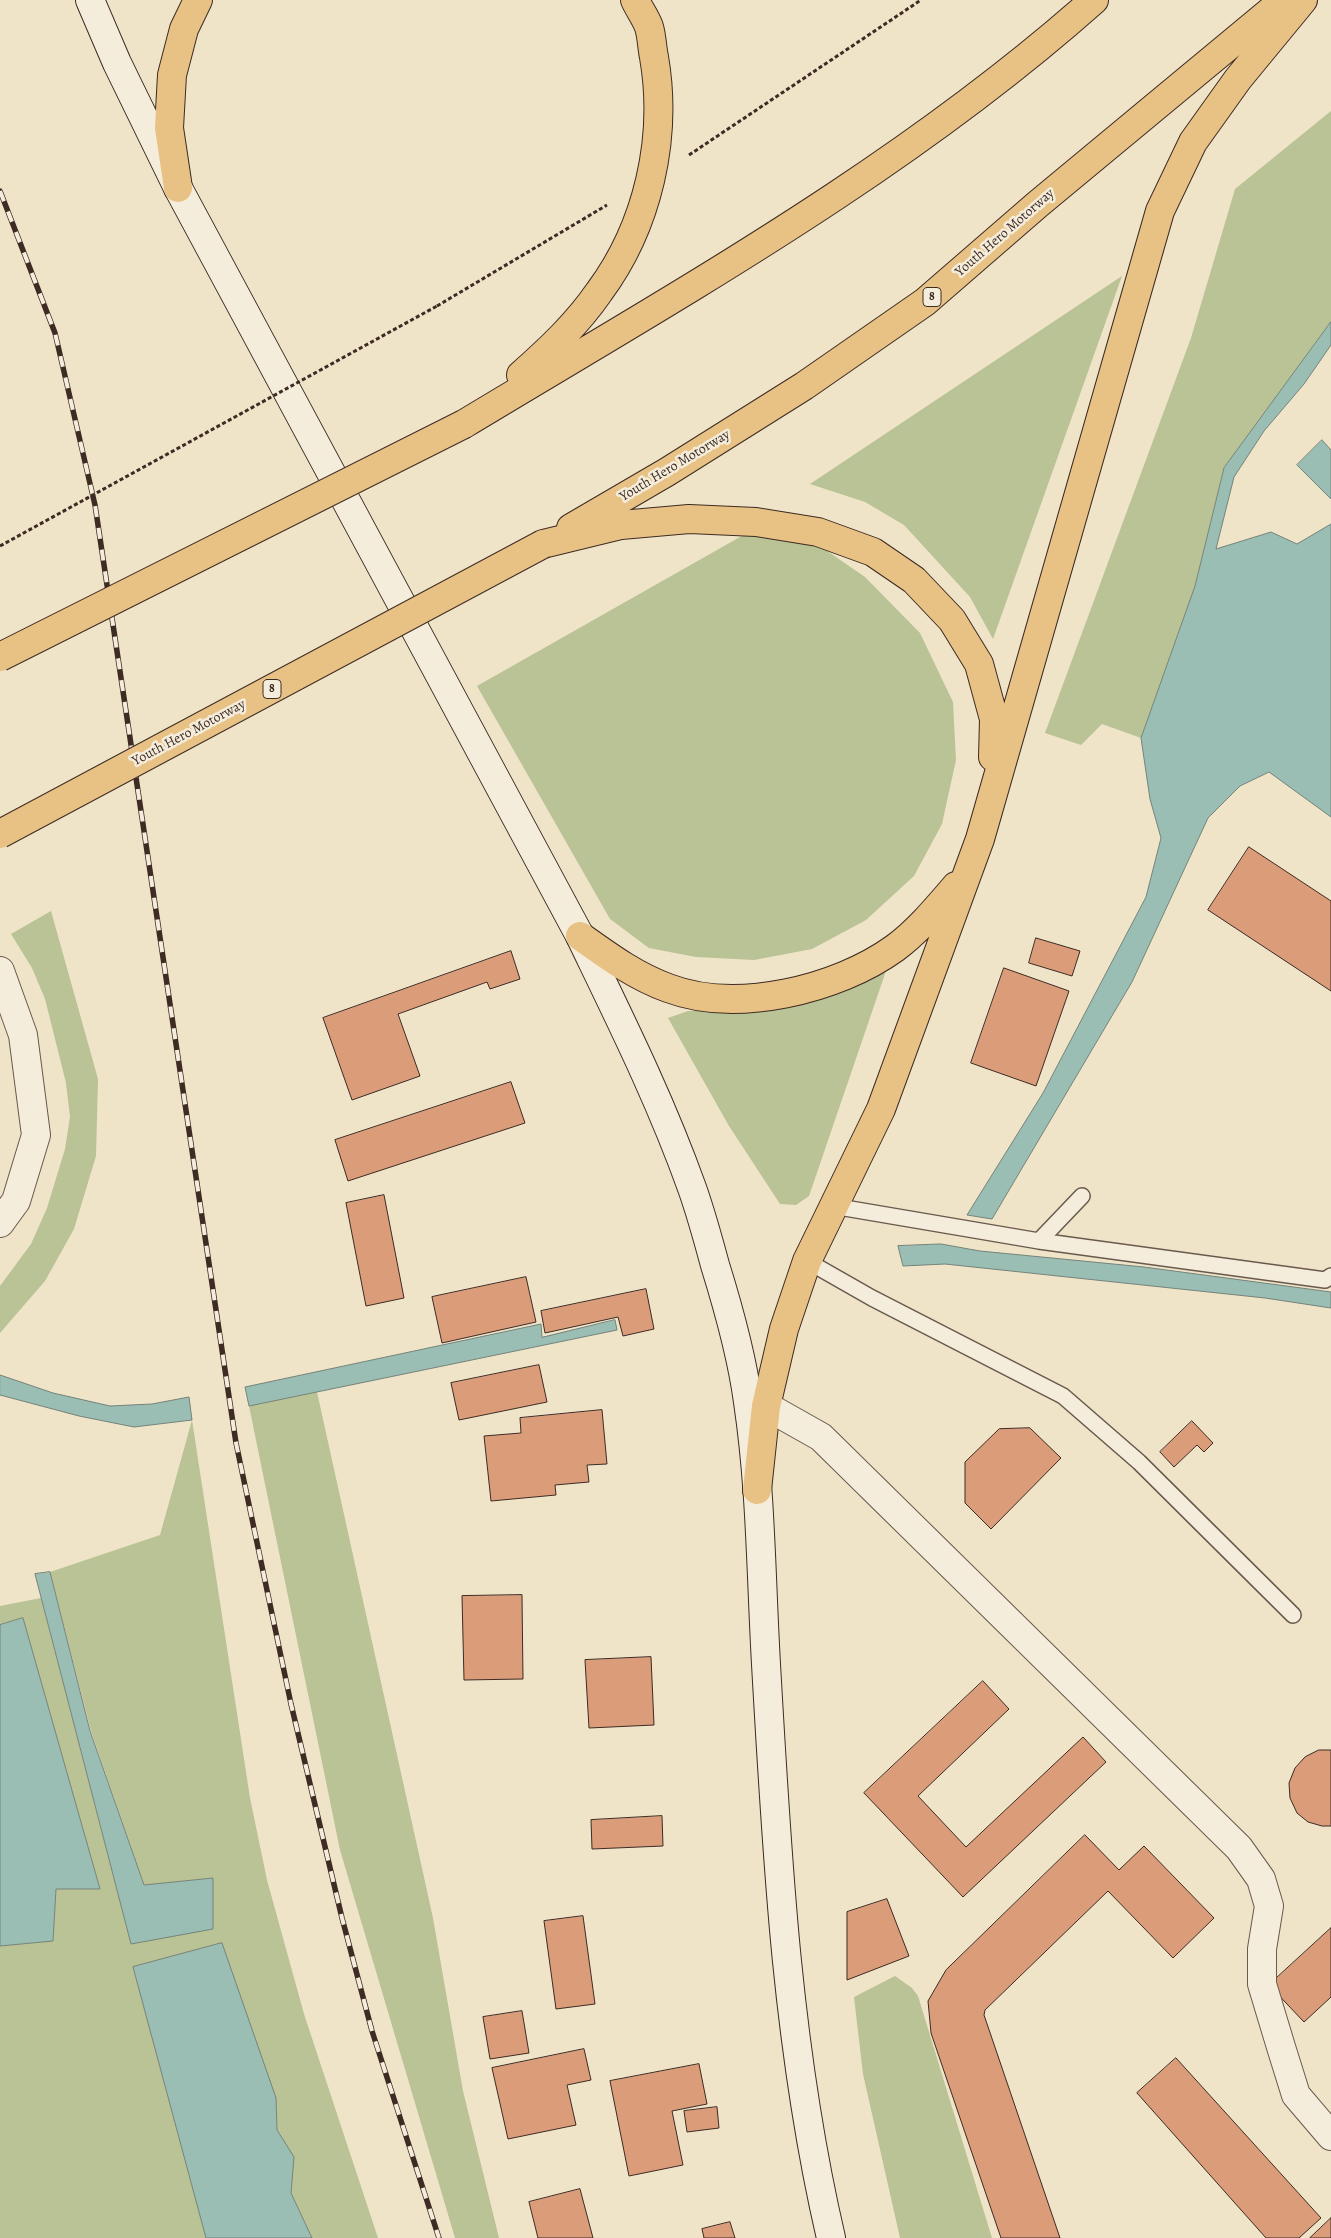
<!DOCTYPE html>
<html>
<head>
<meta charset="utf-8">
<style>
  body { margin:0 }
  canvas { display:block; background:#efe3c8 }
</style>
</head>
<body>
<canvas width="1331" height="2238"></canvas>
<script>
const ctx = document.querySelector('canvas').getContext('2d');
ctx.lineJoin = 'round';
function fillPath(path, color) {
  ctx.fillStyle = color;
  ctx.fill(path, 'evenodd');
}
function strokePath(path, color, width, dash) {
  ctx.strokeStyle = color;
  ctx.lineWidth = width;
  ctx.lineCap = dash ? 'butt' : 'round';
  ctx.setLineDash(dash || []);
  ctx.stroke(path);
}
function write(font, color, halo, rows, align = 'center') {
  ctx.font = font + ' Alegreya,serif';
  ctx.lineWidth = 5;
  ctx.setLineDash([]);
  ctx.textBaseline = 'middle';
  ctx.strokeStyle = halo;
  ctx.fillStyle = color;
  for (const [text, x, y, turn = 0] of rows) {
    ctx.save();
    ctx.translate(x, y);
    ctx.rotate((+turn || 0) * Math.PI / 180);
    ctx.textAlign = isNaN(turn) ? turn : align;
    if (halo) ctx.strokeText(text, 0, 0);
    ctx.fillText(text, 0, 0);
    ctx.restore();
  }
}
fillPath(new Path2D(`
  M1331 111V322L1224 468 1195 586 1141 738 1102 724 1081 745 1045 733 1191 338 1235 189Z
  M1122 276 993 639 970 597 904 525 865 502 810 484Z
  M747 533 820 546 865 577 920 633 953 702 956 760 942 824 914 876 866 920 812 949 754 960 696 957 649 948 610 919 477 686Z
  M51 911 98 1079 96 1156 74 1229 45 1281 0 1333V1286L31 1244 47 1208 65 1149 70 1117 66 1083 45 999 32 968 11 934Z
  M888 965 809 1196 796 1205 780 1204 729 1126 668 1018 688 1011 718 1010Z
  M317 1392 433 1918 463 2091 499 2238H455L340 1850 249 1406Z
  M192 1420 250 1798 267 1880 304 2014 378 2238H312L291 2193 293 2157 277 2130 276 2098 133 1967 206 2238H0V1946L53 1941 56 1889H100L23 1618 0 1625V1606L41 1598 131 1944 213 1878 144 1885 91 1731 50 1572 160 1535Z
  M895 1976 912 1988 918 1996 992 2238H900L863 2074 854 1997Z`), '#bac395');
const water = new Path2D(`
  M1331 322V345L1304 384 1264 431 1234 477 1216 549 1271 532 1297 544 1331 524V817L1269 772 1240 786 1208 818 1132 982 992 1219 967 1215 1043 1093 1146 897 1161 838 1150 799 1141 738 1195 586 1224 468Z
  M1322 440 1331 450V499L1297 465Z
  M941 1244 980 1251 1144 1267 1331 1292V1308L1265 1298 945 1264 903 1266 898 1246Z
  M615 1320 617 1330 249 1406 245 1387 541 1324 542 1337Z
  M0 1375 53 1393 110 1406 152 1404 189 1397 192 1420 134 1427 79 1416 0 1395Z
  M50 1572 90 1731 144 1885 213 1878V1929L131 1944 35 1574Z
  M23 1618 100 1889H56L53 1941 0 1946V1625Z
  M222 1943 276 2098 277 2130 294 2157 291 2193 312 2238H206L133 1967Z`);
fillPath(water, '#9abeb4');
strokePath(water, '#75837a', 1);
const building = new Path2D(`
  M1249 847 1331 901V991L1208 910Z
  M1036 938 1080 951 1072 976 1029 963Z
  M511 951 520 979 490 989 487 982 398 1014 420 1076 352 1100 323 1018Z
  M1004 968 1069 991 1036 1086 971 1063Z
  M511 1082 525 1123 348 1181 335 1140Z
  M384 1195 404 1298 366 1306 346 1203Z
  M526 1277 536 1322 442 1343 432 1297Z
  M646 1289 654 1329 623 1336 618 1317 545 1333 541 1311Z
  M539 1365 547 1402 459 1420 451 1383Z
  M602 1410 607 1464 587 1465 589 1482 555 1485 556 1495 491 1501 484 1436 521 1433 520 1418Z
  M1192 1421 1213 1443 1204 1452 1197 1445 1174 1467 1160 1452Z
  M1030 1428 1061 1458 991 1529 965 1503V1462L999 1429Z
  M522 1595 523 1679 464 1680 462 1596Z
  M651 1657 654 1725 589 1728 585 1660Z
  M983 1681 1009 1709 918 1796 966 1847 1083 1737 1106 1762 963 1897 864 1793Z
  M1319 1750H1331V1826H1322L1308 1822 1297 1813 1290 1798 1289 1783 1295 1768 1305 1757Z
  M662 1816 663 1846 592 1849 591 1820Z
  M1085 1835 1119 1870 1144 1846 1214 1918 1173 1958 1108 1891 985 2010 984 2015 1060 2238H1001L931 2033 928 2001 946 1970Z
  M887 1899 909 1956 847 1980V1912Z
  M583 1916 595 2004 556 2009 544 1921Z
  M1331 1928V1997L1304 2022 1269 1985Z
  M522 2011 529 2053 490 2059 483 2017Z
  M584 2049 591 2080 567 2085 576 2125 508 2139 492 2068Z
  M1176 2058 1321 2218 1299 2238H1266L1137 2093Z
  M699 2064 707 2104 672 2111 683 2165 629 2176 610 2081Z
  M717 2107 719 2128 687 2132 684 2111Z
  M580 2189 593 2238H538L529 2202Z
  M1331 2218V2238H1310Z
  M730 2222 735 2238H704L702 2229Z`);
fillPath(building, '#db9c7a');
strokePath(building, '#3d2b24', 1);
const lane = new Path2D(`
  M833 1206 1039 1241 1325 1280 1331 1276
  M1039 1241 1082 1196
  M807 1261 872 1298 1063 1396 1139 1462 1293 1615`);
const street = new Path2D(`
  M0 971 23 1035 36 1135 16 1201 0 1223
  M766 1406 821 1437 1239 1848 1261 1879 1269 1906 1262 1949V1984L1281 2047 1296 2095 1331 2136`);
const secondary = new Path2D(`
  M90 0 117 63 178 188 580 936C620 1019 661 1101 692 1188 701 1213 708 1239 715 1265 729 1310 742 1356 748 1402 761 1488 761 1577 766 1664 777 1857 787 2049 831 2238`);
const highway = new Path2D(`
  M178 188 169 128 172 75 184 29 198 0
  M521 375C549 350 577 324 599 292 648 226 668 138 654 57 652 48 652 37 649 27 646 18 639 9 635 0
  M464 424C681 293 904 169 1094 0
  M571 528 667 472 804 386 925 302 1038 204 1284 0
  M543 544 621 525 689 519 756 522 818 532 873 552 914 580 952 620 979 664 994 719 993 757
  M580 936C608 956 635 976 668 988 736 1014 837 990 895 948 918 931 937 908 956 886
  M757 1490 766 1406 784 1329 807 1261 881 1109 980 839 1160 211 1193 142 1238 79 1303 0`);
strokePath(lane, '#6a594d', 18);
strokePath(street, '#6a594d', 30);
strokePath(secondary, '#3d2b24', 30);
strokePath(highway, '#3d2b24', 30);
strokePath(new Path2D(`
  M689 155 921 0
  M437 306 607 205`), '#3d2b24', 3, [4, 2.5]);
strokePath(lane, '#f5eddb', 15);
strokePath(street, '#f5eddb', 28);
strokePath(secondary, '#f5eddb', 28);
strokePath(highway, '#e8c284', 28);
const rail = new Path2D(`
  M0 191 55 333 95 505 236 1443 291 1704 342 1918 372 2031 439 2238`);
strokePath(rail, '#3d2b24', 5.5);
strokePath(rail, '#f5eddb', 4, [11]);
const highwayBridge = new Path2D(`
  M0 657 464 424
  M0 834 543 544`);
strokePath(highwayBridge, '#3d2b24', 30, []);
strokePath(new Path2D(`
  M0 546 437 306`), '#3d2b24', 3, [4, 2.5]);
strokePath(highwayBridge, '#e8c284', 28);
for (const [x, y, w] of [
  [932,297,18],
  [272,689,18]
]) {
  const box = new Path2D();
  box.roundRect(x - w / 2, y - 9.5, w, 19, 4);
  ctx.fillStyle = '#f5eddb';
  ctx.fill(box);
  strokePath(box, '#3d2b24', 1);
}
write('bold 12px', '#3d2b24', null, [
  ["8",932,297],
  ["8",272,689]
]);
write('14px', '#3d2b24', '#f5eddb', [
  ["Youth Hero Motorway",1005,233,-41],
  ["Youth Hero Motorway",675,466,-31],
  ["Youth Hero Motorway",189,733,-28]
]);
</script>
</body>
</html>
